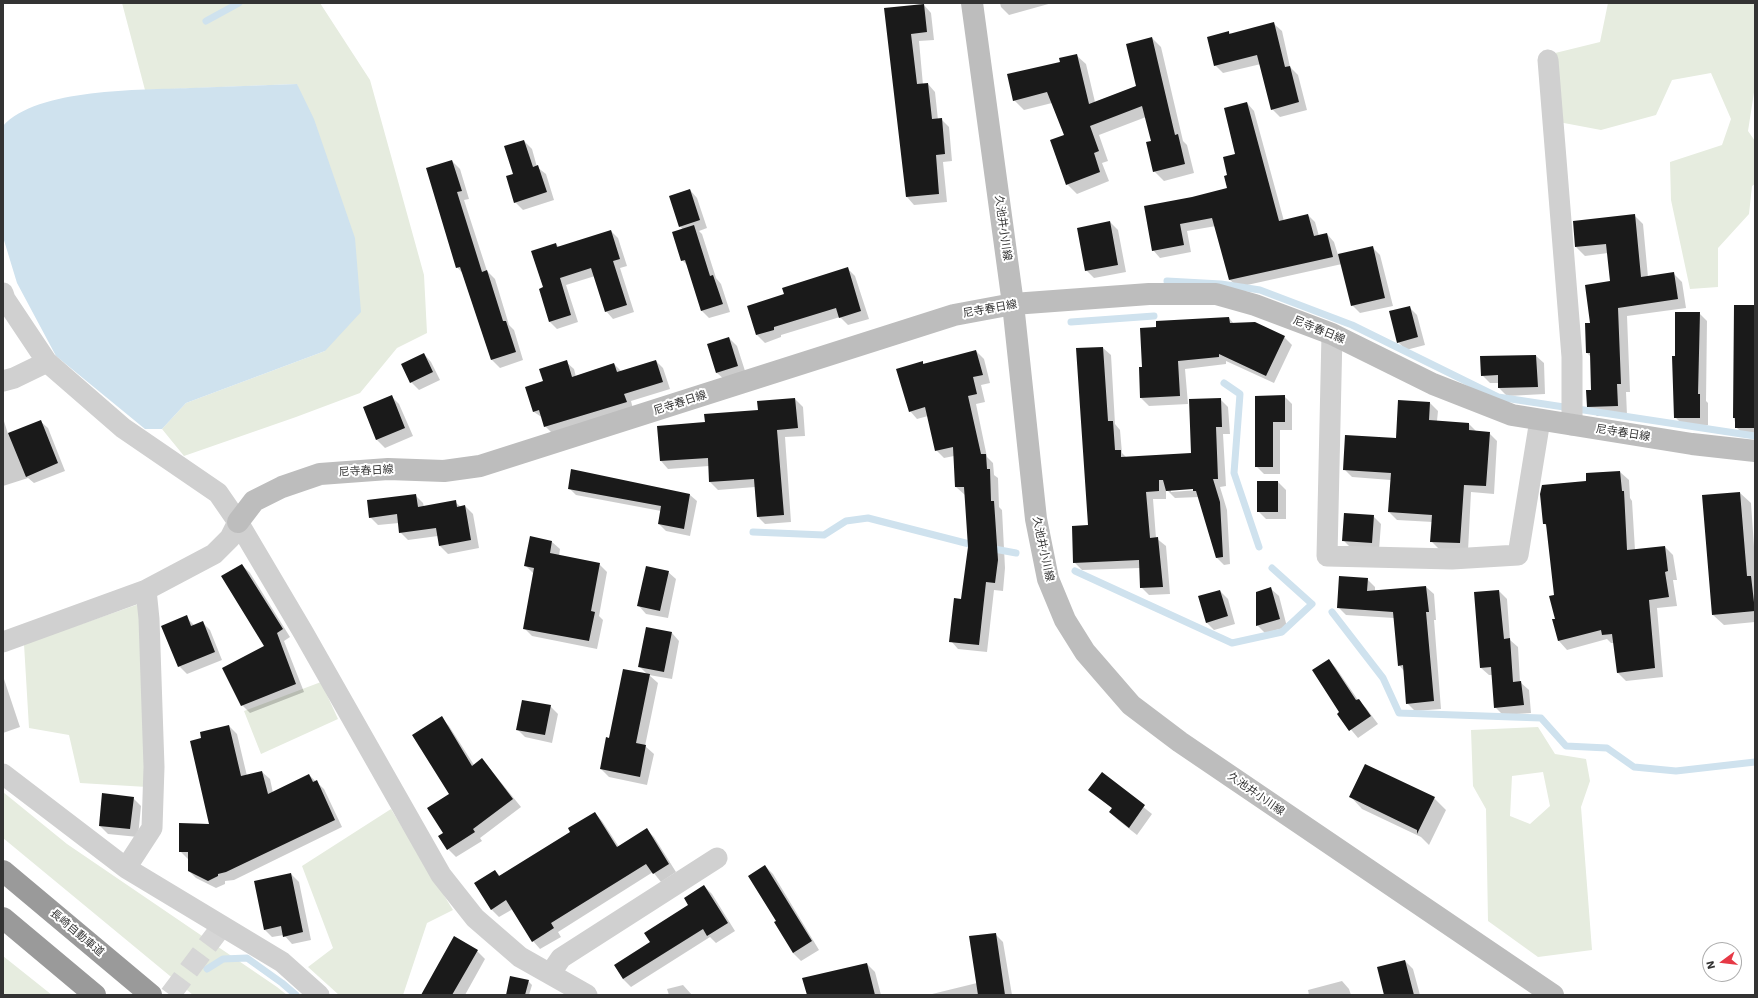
<!DOCTYPE html>
<html>
<head>
<meta charset="utf-8">
<style>
  body { margin:0 }
  #map { position:relative; width:1758px; height:998px; overflow:hidden; background:#fff; font-family:"Work Sans",sans-serif }
  canvas { display:block }
  .frame { position:absolute; inset:0; border:4px solid #333; pointer-events:none }
  .north { position:absolute; left:1702px; top:942px; width:40px; height:40px; box-sizing:border-box; background:#fff; border:1px solid #adadad; border-radius:50%; rotate:255deg; font-size:11px; font-weight:700; line-height:16px; text-align:center; color:#333 }
  .north::after { content:''; display:block; margin:auto; width:14px; height:18px; background:#e63946; clip-path:polygon(50% 0,100% 100%,50% 72%,0 100%) }
</style>
</head>
<body>
<div id="map">
<canvas width="1758" height="998"></canvas>
<div class="frame"></div>
<div class="north">N</div>
</div>
<script>
const ctx = document.querySelector('canvas').getContext('2d');
ctx.lineJoin = 'round';
function fillPath(path, color) {
  ctx.fillStyle = color;
  ctx.fill(path, 'evenodd');
}
function strokePath(path, color, width, dash) {
  ctx.strokeStyle = color;
  ctx.lineWidth = width;
  ctx.lineCap = dash ? 'butt' : 'round';
  ctx.setLineDash(dash || []);
  ctx.stroke(path);
}
function write(font, color, halo, rows, align = 'center') {
  ctx.font = font + ' "Work Sans","Noto Sans JP",sans-serif';
  ctx.lineWidth = 4;
  ctx.setLineDash([]);
  ctx.textBaseline = 'middle';
  ctx.strokeStyle = halo;
  ctx.fillStyle = color;
  for (const [text, x, y, turn = 0] of rows) {
    ctx.save();
    ctx.translate(x, y);
    ctx.rotate((+turn || 0) * Math.PI / 180);
    ctx.textAlign = isNaN(turn) ? turn : align;
    if (halo) ctx.strokeText(text, 0, 0);
    ctx.fillText(text, 0, 0);
    ctx.restore();
  }
}
fillPath(new Path2D(`
  M122 3H320L370 80 424 275 427 333 397 348 360 393 296 417 184 456 162 429 186 403 325 351 297 84 145 90Z
  M1608 3H1755V86L1748 131 1755 141V184L1752 186 1749 214 1718 248V287L1690 289 1671 200 1670 162 1722 145 1731 119 1711 73 1672 80 1656 115 1601 130 1548 120 1543 56 1600 42Z
  M139 604 147 787 80 783 69 735 29 728 24 644Z
  M321 682 338 719 261 754 244 711Z
  M1538 727 1555 754 1586 759 1590 781 1581 807 1592 950 1538 957 1488 921 1486 809 1473 786 1471 730ZM1543 772 1550 806 1530 824 1510 816 1512 776Z
  M3 792 67 844 277 987 287 995H193L3 838Z
  M391 809 453 910 427 923 403 995H339L308 967 333 948 302 866Z
  M3 956 52 995H3Z`), '#e6ecdf');
fillPath(new Path2D(`
  M297 84 314 119 355 238 361 312 325 351 186 403 162 429H145L56 356 17 283 3 237V126C37 88 141 90 190 88 226 87 261 85 297 84Z`), '#cfe2ee');
fillPath(new Path2D(`
  M1000 3H1052L1009 15 1001 7Z
  M924 5 931 13 934 40 919 41 923 85 928 84 935 92 938 120 941 119 949 127 952 161 943 162 947 202 914 205 907 197 885 9Z
  M1274 24 1282 31 1290 67 1298 75 1307 110 1280 117 1272 109 1261 64 1223 73 1215 65 1229 32 1231 34Z
  M1152 38 1161 47 1183 141 1187 145 1194 173 1164 181 1154 171 1152 142 1146 117 1099 135 1108 161 1102 163 1109 181 1077 194 1067 184 1065 136 1052 103 1024 110 1014 100 1061 62 1076 55 1086 64 1095 102 1137 86Z
  M1247 103 1254 111 1284 221 1308 215 1315 222 1319 236 1327 234 1334 242 1338 255 1372 247 1380 255 1393 306 1360 313 1352 305 1342 264 1238 287 1230 280 1216 226 1187 231 1191 252 1160 258 1153 250 1192 198 1228 189V176L1236 155Z
  M524 141 532 149 537 167 546 174 554 200 523 210 515 202 514 174Z
  M452 161 460 169 469 199 464 200 487 271 495 279 509 325 514 330 523 360 500 368 492 360 463 274 457 267Z
  M690 190 697 198 707 228 699 231 702 234 716 278 721 284 730 312 709 318 701 310 688 266 682 260 683 230 680 226Z
  M1634 215 1643 224 1648 277 1673 273 1682 282 1686 308 1627 316 1630 392H1626L1627 415 1597 416 1588 407 1592 391 1591 357 1587 353 1591 324 1611 282 1608 253 1585 256 1576 247Z
  M1110 222 1118 230 1126 272 1094 278 1086 270Z
  M611 231 618 238 627 266 620 268 634 312 613 319 606 311 595 276 566 285 578 322 557 329 550 322 540 289 544 288 556 244 559 247Z
  M847 268 855 276 869 319 848 325 840 317 781 335V337L765 343 757 335 748 307 785 295Z
  M1755 306V435H1744L1736 427 1734 418Z
  M1409 307 1417 315 1425 345 1406 350 1398 342Z
  M1699 313 1707 321 1706 401 1708 403V425H1683L1675 417 1676 357Z
  M1229 318 1234 324 1284 337 1292 345 1274 383 1226 361V364L1185 369 1188 404 1149 406 1141 398 1140 368Z
  M729 338 737 346 746 374 725 380 717 373Z
  M1103 348 1111 355 1115 424 1120 430 1122 453 1127 458 1192 454 1220 399 1228 407 1230 434H1223L1226 486 1220 487 1227 510 1230 564 1224 565 1216 557 1199 497 1175 498 1166 489V499H1153L1156 538 1166 546 1170 594 1149 595 1141 587 1140 568 1082 570 1074 562 1089 526ZM1198 488V490L1171 492V490Z
  M976 351 984 359 990 383 981 385 985 402 976 404 987 457 993 463 994 475 998 478 999 507 1002 510 1005 568 1003 591 994 590 987 652 958 649 951 641 962 600 969 547 965 495 956 487 954 456 944 458 936 450 928 416 917 419 910 411 922 362 924 364Z
  M424 354 431 362 440 380 419 390 411 382Z
  M1536 356 1544 363 1545 394 1507 396 1499 388V383H1490L1482 375Z
  M656 361 663 368 670 389 631 401 633 409 552 433 545 426 543 418 534 412 544 382 566 362 574 369 576 377 614 364 622 372Z
  M391 396 399 404 413 436 385 448 377 440 364 407Z
  M1284 396 1292 404V430H1280V474H1264L1256 466V397Z
  M795 399 803 407 805 436 785 437 791 522 765 524 757 516 755 487 718 490 710 482 709 466 668 469 661 461 706 423 759 411Z
  M1430 403 1438 411 1437 421 1469 424 1477 432 1489 433 1497 441 1494 494 1471 492 1468 551 1439 549 1431 541 1433 522 1397 520 1389 512 1391 480 1352 477 1344 469 1397 439Z
  M3 418 8 434 40 421 48 428 65 471 34 483 28 478 3 486Z
  M572 471 690 495 697 501 690 536 666 531 659 524 661 511 576 495 569 488Z
  M1620 472 1629 480 1630 498 1632 501 1635 550 1665 547 1673 555 1677 580H1673L1677 606 1657 608 1663 677 1626 681 1618 673 1614 643H1611L1607 639 1567 650 1559 641 1553 620 1556 619 1555 596 1547 527 1544 523 1587 482Z
  M1278 482 1286 490V519H1266L1258 511Z
  M1740 493 1751 503 1755 561V622L1724 625 1713 615Z
  M415 495 423 503 424 507 455 502 461 507 465 506 473 514 479 548 448 554 440 546 438 536 408 540 400 532 399 523 378 525 370 517Z
  M1373 516 1381 524 1379 550 1351 548 1343 540Z
  M552 542 560 549 559 556 599 564 607 572 599 616 603 620 597 649 532 636 524 628 534 574 525 565Z
  M242 565 250 573 290 637 284 641 304 692 250 713 242 705 266 646Z
  M668 572 676 579 668 618 646 614 639 606Z
  M1367 579 1375 587V591L1426 587 1434 594 1436 620H1434L1441 709 1415 711 1407 703 1404 671 1399 665 1394 618 1346 615 1338 607Z
  M1271 589 1279 596 1287 627 1265 633 1257 625Z
  M1220 591 1228 599 1235 624 1214 630 1206 622Z
  M1499 591 1507 599 1510 640 1518 647 1520 682 1529 690 1531 713 1503 715 1495 707 1492 675H1489L1481 668Z
  M186 617 195 626 203 623 210 630 222 660 187 674 179 666Z
  M672 633 679 641 672 679 649 675 658 683 645 746 654 754 647 785 609 777 601 769 648 675 639 666Z
  M1329 660 1336 668 1358 700 1366 708 1378 724 1358 738 1338 714 1341 712Z
  M3 676 20 727 3 733Z
  M550 706 558 714 552 743 525 737 517 729Z
  M441 718 449 726 474 765 482 759 521 807 480 838 482 841 456 857 448 849 444 833 450 794Z
  M229 726 237 734 247 776 262 772 270 779 273 793 309 775 324 789 342 827 234 880 225 881V884L216 888 196 878 189 871V860L180 851 211 825 202 739Z
  M1102 774 1152 814 1137 835 1118 820 1110 812 1113 809 1090 790Z
  M1351 797 1434 798 1446 810 1429 845 1421 837 1362 809Z
  M133 798 141 806 138 837 108 834 100 826Z
  M595 813 602 821 619 847 647 830 654 837 676 872 661 882 653 872 558 932 561 937 540 949 533 941 513 909 499 917 492 910 495 871 500 876 572 832Z
  M765 866 773 874 819 950 801 961 793 953 777 921Z
  M291 874 299 882 311 940 292 944 284 935 272 937 264 929Z
  M704 886 712 894 735 931 716 943 710 937 631 987 623 979 615 965 651 943 690 905Z
  M995 934 1003 942 1012 995H928L977 983Z
  M477 951 485 959 465 995H424Z
  M1405 961 1413 969 1420 995H1385Z
  M867 964 875 972 881 995H808Z
  M528 981 532 985 529 995H508Z
  M1342 981 1349 989 1351 995H1309L1308 990Z
  M683 985 692 995H669L667 989Z`), '#0003');
strokePath(new Path2D(`
  M206 21 239 3
  M1167 281 1221 284 1260 290 1352 325 1498 397 1755 436
  M1071 322 1154 316
  M1224 383 1240 394 1234 473 1259 547
  M753 532 824 535 846 521 868 518 977 546
  M989 548 1016 553
  M1075 571 1232 643 1282 632 1312 604 1272 568
  M1332 612 1383 678 1399 713 1541 718 1566 746 1607 748 1634 767 1676 771 1755 762
  M207 969 223 959 247 958 282 983 296 995`), '#cfe2ee', 7);
fillPath(new Path2D(`
  M924 4 927 32 911 34 917 84 928 83 932 119 942 118 945 154 936 155 939 194 906 197 884 8Z
  M1274 22 1285 67 1290 66 1299 102 1271 110 1257 55 1214 66 1207 37 1229 31V34Z
  M1152 37 1175 135 1178 134 1185 164 1153 172 1146 142 1151 141 1142 106 1090 126 1099 151 1094 153 1100 172 1066 185 1050 140 1064 135 1047 92 1013 101 1007 74 1060 62 1059 58 1077 54 1089 104 1136 86 1126 44Z
  M1247 102 1279 221 1308 214 1314 236 1327 233 1333 257 1229 280 1212 218 1180 224 1184 245 1152 251 1144 206 1192 197 1227 188 1224 176 1227 175 1223 157 1235 154 1224 108Z
  M524 140 533 167 538 165 547 192 514 203 506 176 513 174 504 146Z
  M452 160 462 191 457 192 482 272 487 270 503 321H506L516 352 491 360 460 267 456 268 426 168Z
  M690 189 700 220 679 227 669 196Z
  M1635 214 1641 277 1674 272 1678 299 1618 308 1621 384H1617L1618 406 1587 407 1586 390H1591L1590 353H1586L1585 323H1590L1585 285 1610 281 1606 244 1575 247 1573 221Z
  M1110 221 1118 265 1085 271 1077 228Z
  M694 225 710 276 713 275 723 304 701 311 685 260 681 261 672 232Z
  M611 230 620 259 613 261 627 305 605 312 591 268 560 278 571 315 549 322 539 289 543 287 531 251 556 243 557 247Z
  M1373 246 1385 298 1351 306 1338 254Z
  M848 267 861 311 839 318 836 308 774 327V330L756 335 747 306 784 294 782 288Z
  M1734 305H1755V428H1735V418H1733Z
  M1410 306 1418 337 1397 343 1389 311Z
  M1675 312H1700L1698 394H1700V418H1674L1672 356H1675Z
  M1229 317 1230 323 1255 322 1285 336 1266 376 1219 354V357L1178 361 1180 396 1140 398 1139 367H1142L1140 328 1156 327V321Z
  M729 337 738 366 716 373 707 344Z
  M1103 347 1108 421H1113L1115 450H1121V457L1191 453 1189 399 1221 398 1222 427H1216L1218 479H1213L1220 502 1223 557 1216 558 1196 491H1193V489L1166 491 1163 480H1159V491L1146 492 1150 538 1158 537 1163 587 1140 588 1139 560 1073 563 1072 526 1088 525 1076 348Z
  M976 350 983 375 973 377 977 394 968 396 981 454H986L987 469H990L991 501H994L998 560 995 583 986 582 979 645 949 642 954 598 961 599 968 547 964 487H955L953 447 935 451 925 407 909 412 896 369 923 361V364Z
  M424 353 433 372 410 383 401 364Z
  M1536 355 1538 387 1498 388V375L1481 376 1480 356Z
  M567 360 572 377 614 363 617 372 656 360 663 382 624 394 627 402 544 427 539 410 533 412 525 387 543 381 539 369Z
  M392 395 405 428 376 440 363 407Z
  M1285 395V422H1273V467H1255V396Z
  M795 398 798 428 777 430 784 515 757 517 754 479 709 482 708 458 660 461 657 426 705 422 704 414 758 410 757 401Z
  M1398 400 1430 402 1429 420 1469 423V430L1490 432 1486 486 1464 485 1460 543 1430 542 1432 515 1388 512 1391 473 1343 470 1345 435 1396 438Z
  M41 420 58 463 26 477 8 433Z
  M571 469 690 494 684 529 658 524 661 506 568 489Z
  M1620 471 1622 491H1624L1627 550 1665 546 1668 571 1665 572 1669 597 1649 600 1655 668 1617 673 1612 634 1602 635 1601 630 1558 641 1552 619H1555L1549 596 1554 595 1546 524H1543L1540 494 1542 485 1586 481V473Z
  M1257 481H1278V512H1257Z
  M1740 492 1747 576H1751L1755 611 1712 615 1702 495Z
  M416 494 418 507 456 500 457 507 465 505 471 540 439 546 436 528 399 533 397 514 369 518 367 500Z
  M1344 513 1374 515 1372 543 1342 541Z
  M530 536 552 541 550 553 600 563 591 611 595 612 589 641 523 629 534 568 524 566Z
  M242 564 283 629 277 633 296 684 241 706 222 668 264 646 221 576Z
  M646 566 669 571 660 611 637 606Z
  M1339 576 1368 578 1367 591 1426 586 1429 612H1426L1434 701 1406 704 1403 665 1398 666 1393 612 1337 608Z
  M1271 587 1280 619 1256 626V592Z
  M1220 590 1228 616 1206 623 1198 596Z
  M1499 590 1504 639 1510 638 1513 682 1521 681 1524 705 1494 708 1491 667 1480 668 1474 592Z
  M187 615 191 626 203 621 215 652 178 667 161 626Z
  M646 627 672 632 664 672 638 667Z
  M1329 659 1356 700 1359 699 1371 716 1349 731 1337 714 1339 712 1312 670Z
  M623 669 650 674 636 743 646 745 640 777 600 769 606 737 609 738Z
  M522 700 551 705 545 735 516 730Z
  M442 716 472 766 482 758 513 799 473 829 475 832 447 850 438 836 443 833 427 808 449 794 412 735Z
  M229 725 241 776 262 771 268 794 309 774 313 782 317 780 335 820 226 872 218 874V876L208 881 188 871V852H179V823L209 824 190 741 201 738 200 732Z
  M1365 764 1435 797 1417 834V830L1349 797Z
  M1102 772 1145 805 1129 828 1109 812 1112 808 1088 790Z
  M102 793 134 797 130 829 99 826Z
  M595 812 617 847 647 828 669 864 653 874 646 864 551 923 554 928 532 942 506 900 491 910 474 883 495 870 499 876 570 832 568 828Z
  M765 865 812 941 793 953 774 922 776 921 748 876Z
  M291 873 303 932 283 937 281 926 264 930 254 881Z
  M704 885 728 923 707 936 703 929 623 979 614 965 650 942 644 933 688 905 684 898Z
  M996 933 1005 995H978L969 936Z
  M454 936 478 950 452 995H421Z
  M1405 960 1414 995H1384L1377 967Z
  M867 963 875 995H807L802 978Z
  M510 976 529 980 525 995H506Z`), '#1a1a1a');
strokePath(new Path2D(`
  M170 995 222 926`), '#d6d6d6', 21, [21, 10]);
strokePath(new Path2D(`
  M1548 60 1572 357V425
  M3 293 5 299 47 362 123 428 218 493 238 522 303 632 441 875 475 918 520 957 587 995
  M1332 334 1327 556 1452 559 1518 555 1540 420
  M3 381 14 378 47 362
  M3 642 146 590 214 554 230 538 238 522
  M3 774 126 868 282 962 319 995
  M126 868 152 828 154 767 149 619 146 590
  M550 974 561 958 717 858`), '#d0d0d0', 21);
strokePath(new Path2D(`
  M972 3 1013 304 1036 519 1048 579 1065 620 1085 652 1131 705 1180 742 1553 995
  M238 522 254 501 282 487 320 474 388 469 444 471 480 466 954 315 1013 304 1149 294H1216L1255 305 1332 334 1433 384 1512 415 1692 444 1755 451`), '#bdbdbd', 22);
strokePath(new Path2D(`
  M3 871 151 995
  M3 918 95 995`), '#9a9a9a', 22);
write('11px', '#333', '#fff', [
  ["久池井小川線",1003,228,82],
  ["尼寺春日線",990,309,-10],
  ["尼寺春日線",1319,330,22],
  ["尼寺春日線",680,403,-18],
  ["尼寺春日線",1623,433,9],
  ["尼寺春日線",366,471,-3],
  ["久池井小川線",1043,549,78],
  ["久池井小川線",1256,794,35],
  ["長崎自動車道",77,933,40]
]);
</script>
</body>
</html>
